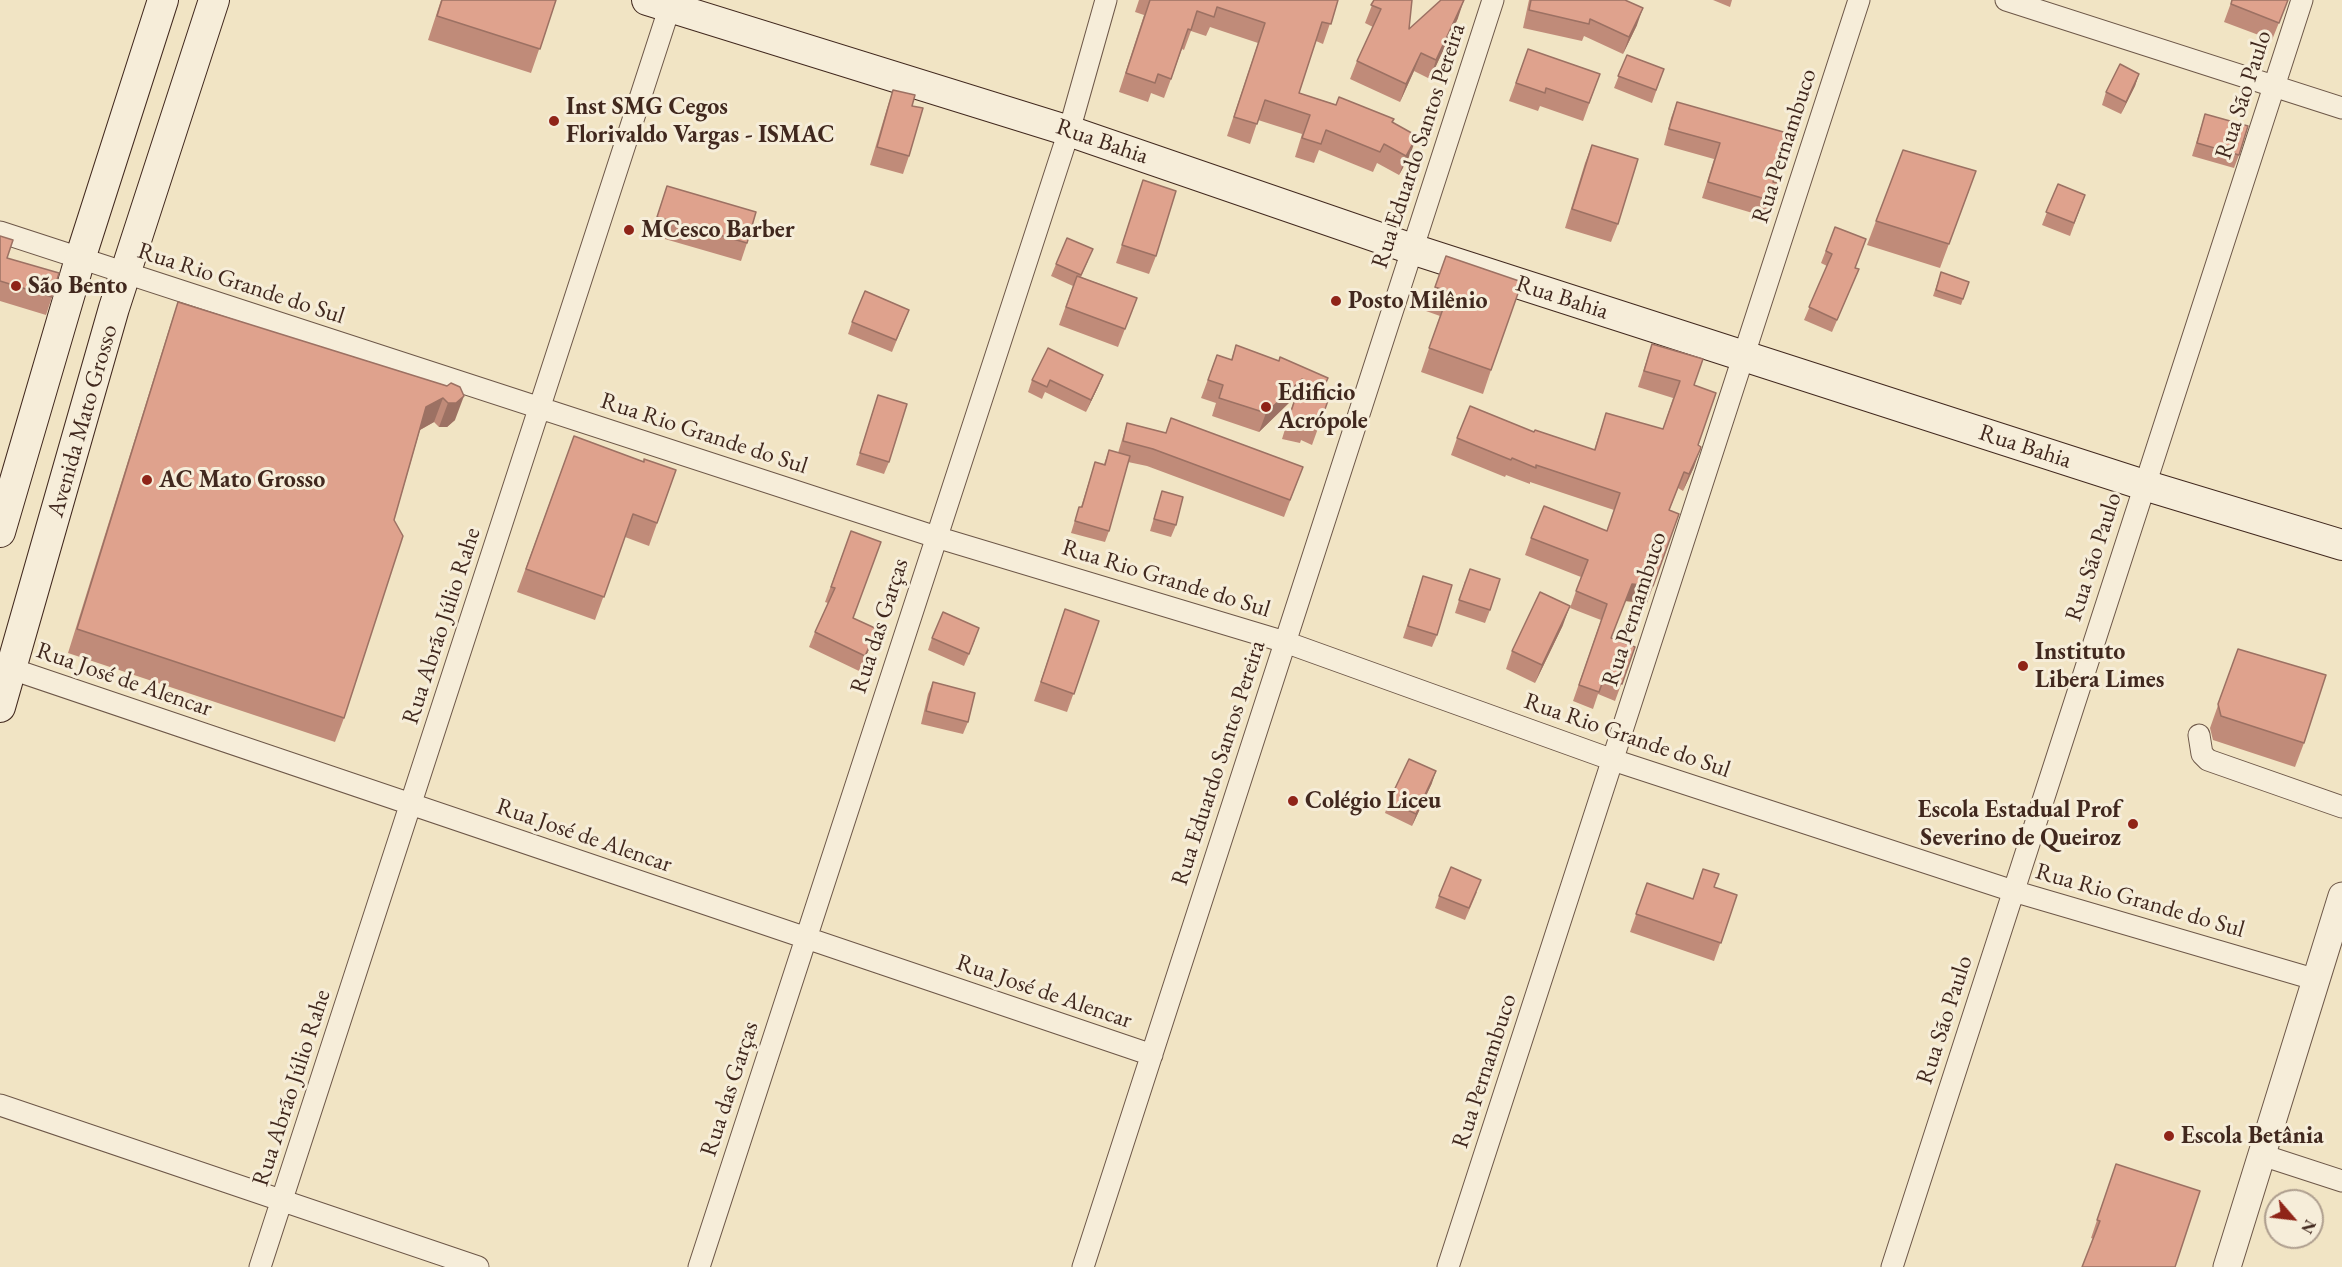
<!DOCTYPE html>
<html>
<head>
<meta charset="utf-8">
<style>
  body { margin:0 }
  #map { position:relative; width:2342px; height:1267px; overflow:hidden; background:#f1e4c4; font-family:"EB Garamond",serif }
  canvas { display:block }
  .north { position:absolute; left:2264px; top:1189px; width:60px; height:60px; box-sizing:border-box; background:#f6edd9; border:2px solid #ae9e8e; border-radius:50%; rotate:118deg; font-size:16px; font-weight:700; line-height:24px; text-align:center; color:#41281e }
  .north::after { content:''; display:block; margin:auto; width:21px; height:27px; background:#8f2418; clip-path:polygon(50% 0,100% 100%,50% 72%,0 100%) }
</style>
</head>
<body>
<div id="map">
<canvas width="2342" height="1267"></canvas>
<div class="north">N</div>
</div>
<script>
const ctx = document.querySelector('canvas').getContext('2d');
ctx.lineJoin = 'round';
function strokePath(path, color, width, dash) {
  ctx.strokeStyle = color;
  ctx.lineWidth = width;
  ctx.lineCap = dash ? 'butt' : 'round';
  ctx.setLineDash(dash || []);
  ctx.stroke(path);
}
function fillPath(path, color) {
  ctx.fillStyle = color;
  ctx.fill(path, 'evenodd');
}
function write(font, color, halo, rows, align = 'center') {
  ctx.font = font + ' "EB Garamond",serif';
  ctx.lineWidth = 6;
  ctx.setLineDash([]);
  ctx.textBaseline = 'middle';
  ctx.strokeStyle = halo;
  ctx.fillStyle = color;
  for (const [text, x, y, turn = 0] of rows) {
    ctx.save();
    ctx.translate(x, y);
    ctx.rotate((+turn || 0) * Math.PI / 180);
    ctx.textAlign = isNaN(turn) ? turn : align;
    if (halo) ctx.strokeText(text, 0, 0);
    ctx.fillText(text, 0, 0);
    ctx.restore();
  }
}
const minor = new Path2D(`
  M2006 0 2342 108
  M0 232 936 537 1285 642 1613 760 2013 891 2317 980
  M0 665 1152 1055
  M2199 735 2202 754 2208 760 2342 807
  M0 1105 478 1267
  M2262 1155 2342 1181
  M260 1267 672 0
  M699 1267 1069 131 1106 0
  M1083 1267 1493 0
  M1448 1267 1859 0
  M1892 1267 2302 0`);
const tertiary = new Path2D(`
  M2227 1267 2342 896`);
const secondary = new Path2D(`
  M647 0 1069 131 1412 249 2144 485 2342 545
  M0 532 80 259 163 0
  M0 707 114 308 214 0`);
strokePath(minor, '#6d5748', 23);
strokePath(tertiary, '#6d5748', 29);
strokePath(secondary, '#41281e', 32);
strokePath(minor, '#f6edd9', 21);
strokePath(tertiary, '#f6edd9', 27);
strokePath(secondary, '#f6edd9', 30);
fillPath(new Path2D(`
  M441 0H556L531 73 428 40Z
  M1139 0H1338L1323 44 1316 41 1299 93 1392 122 1410 155 1399 175 1377 163 1373 172 1319 150 1314 163 1295 157 1302 134 1258 120 1250 144 1227 136 1258 43 1210 27 1206 36 1191 31 1184 50 1182 49 1164 98 1151 93 1148 102 1119 92 1144 15 1135 12Z
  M1374 0 1409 29 1458 18 1430 79 1414 71 1400 102 1350 79 1357 61 1373 27 1365 23Z
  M1529 0H1625L1637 25 1623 54 1584 36 1582 41 1523 28Z
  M1713 0H1732L1730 7Z
  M2232 0H2288L2272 40 2224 22Z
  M1528 49 1600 74 1583 121 1540 106 1538 111 1509 101Z
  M1627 55 1664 69 1652 103 1614 88Z
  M2139 74 2135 86 2121 114 2102 105 2106 92Z
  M893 90 912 106 909 156 903 174 870 165 887 108Z
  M1677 102 1773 182 1772 201 1766 217 1702 198 1714 159 1664 145 1671 118Z
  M2205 114 2239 155 2234 168 2192 156Z
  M1592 145 1618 224 1611 242 1565 228 1585 163Z
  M1976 171 1940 268 1867 245 1876 221Z
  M1143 180 1156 256 1149 274 1116 263Z
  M2058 184 2085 195 2070 236 2042 225Z
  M667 186 747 243 741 261 651 235Z
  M1835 227 1855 268 1859 269 1832 332 1804 320 1827 266 1821 263Z
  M0 236 7 258 52 297 46 315 0 301Z
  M1446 256 1491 370 1483 394 1421 372 1440 316 1426 311Z
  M1088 261 1081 277 1137 298 1118 347 1059 325 1073 286 1051 276 1056 264Z
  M1941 272 1969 282 1961 305 1933 296Z
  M178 302 447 386 455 420 447 427H439L434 422 420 430 394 520 344 718 335 742 68 653 170 326Z
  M909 310 892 352 848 334 852 322Z
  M1652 344 1694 385 1698 445 1694 467 1683 491 1678 488 1669 511 1647 603 1625 601 1611 638 1635 647 1615 701 1598 694 1593 709 1573 701 1601 620 1570 608 1581 577 1525 555 1531 538 1607 531 1614 510 1530 482V484L1506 475 1505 477 1451 455 1457 438 1534 432 1594 450 1606 413 1663 429 1673 398 1638 387Z
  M1236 345 1279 361 1328 378 1323 392 1330 395 1312 445 1301 440 1300 443 1282 439 1295 397 1259 432 1212 416 1216 403 1201 398 1217 355 1231 360Z
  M1103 375 1098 387 1086 412 1045 392 1042 399 1028 392 1032 380Z
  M878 395 889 462 884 474 856 465Z
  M1127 423 1303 467 1284 517 1147 466 1128 462 1109 531 1105 542 1071 533 1079 507H1081L1095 462 1104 464 1109 450 1118 453Z
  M574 436 644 462 676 470 649 546 625 537 595 620 517 592Z
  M1162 491 1176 525 1171 537 1150 531Z
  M851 531 853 618 871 645 859 671 809 647 815 632 828 603 825 602Z
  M1423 576 1437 635 1432 647 1403 638Z
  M1465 581 1490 610 1485 623 1455 613Z
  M1065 609 1099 621 1067 712 1034 701Z
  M1563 625 1535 683 1506 669 1512 651Z
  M932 638 975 640 964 666 928 650Z
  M2238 649 2304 743 2295 767 2213 740 2210 728Z
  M933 682 968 722 963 734 921 724 928 694Z
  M1432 783 1412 826 1385 813 1389 801Z
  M1647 883 1693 899 1714 887 1737 895 1714 961 1630 932Z
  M1477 892 1465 920 1435 908 1439 896Z
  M2116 1164 2175 1267 2091 1238Z`), '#c08b79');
fillPath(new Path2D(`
  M1464 0 1458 18 1430 79 1436 60Z
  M1643 8 1637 25 1623 54 1629 37Z
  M1421 53 1414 71 1400 102 1406 84Z
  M2139 74 2135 86 2121 114 2126 102Z
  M1417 136 1410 155 1399 175 1406 156Z
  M1103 375 1098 387 1086 412 1091 400Z
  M1302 379 1295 397 1259 432 1266 413Z
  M464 396 455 420 447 427H439L448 403Z
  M443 398 434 422 418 431 426 407Z
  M1700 450 1694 467 1683 491 1689 474Z
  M1679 514 1647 603 1625 601 1632 584Z
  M1570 606 1563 625 1535 683 1542 665Z
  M877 629 871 645 859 671 865 656Z
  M1436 771 1432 783 1412 826 1416 814Z`), '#9c7163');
const building = new Path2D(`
  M442 0H556L540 49 437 16Z
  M1150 0H1338L1331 24 1322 22 1299 93 1336 105 1339 97 1394 119 1392 122 1417 136 1406 156 1384 144 1380 152 1326 130 1321 144 1302 138 1310 115 1265 100 1257 124 1234 117 1265 23 1217 7 1214 17 1197 11 1191 30 1188 29 1171 79 1158 74 1155 83 1126 73Z
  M1374 0H1412L1409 29 1441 0H1464L1436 60 1421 53 1406 84 1357 61 1381 9 1371 5Z
  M1531 0H1625L1643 8 1629 37 1590 19 1589 24 1529 10Z
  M2232 0H2288L2279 23 2231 4Z
  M1528 49 1600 74 1589 103 1546 88 1545 93 1516 83Z
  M1627 55 1664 69 1656 90 1618 76Z
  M2120 64 2139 74 2126 102 2106 92Z
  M893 90 915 95 912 106 923 108 909 156 877 147Z
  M1677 102 1787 133 1773 182 1777 183 1772 201 1708 182 1720 143 1669 129Z
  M2205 114 2248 126 2239 155 2197 143Z
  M1592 145 1638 159 1618 224 1572 209Z
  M1903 150 1976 171 1949 244 1876 221Z
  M1143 180 1176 191 1156 256 1122 245Z
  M2058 184 2085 195 2074 223 2046 212Z
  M667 186 756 212 747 243 657 217Z
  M1835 227 1866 239 1855 268 1859 269 1837 320 1809 307 1832 254 1826 251Z
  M0 236 13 240 7 258 59 273 52 297 0 281Z
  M1067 238 1093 249 1081 275 1056 264Z
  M1446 256 1522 282 1491 370 1429 348 1449 292 1435 287Z
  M1941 272 1969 282 1963 299 1936 290Z
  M1077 276 1137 298 1125 329 1066 307Z
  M865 291 909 310 896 340 852 322Z
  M178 302 447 386 451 383 460 387 464 396 456 403H448L443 398 426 407 394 520 403 536 344 718 77 629Z
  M1652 344 1703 359 1694 385 1716 393 1698 445 1701 447 1700 450 1689 474 1684 472 1669 510 1679 514 1653 586 1632 584 1611 638 1635 647 1622 684 1604 678 1599 692 1579 685 1607 604 1576 591 1588 560 1531 538 1544 506 1607 531 1620 493 1536 465V468L1512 458 1511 460 1457 438 1470 406 1534 432 1535 430 1595 450 1606 413 1663 429 1680 381 1644 371Z
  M1236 345 1279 361 1280 357 1328 378 1322 391 1330 395 1319 426 1308 422 1306 425 1288 420 1302 379 1266 413 1219 398 1223 385 1208 380 1217 355 1232 360Z
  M1048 348 1103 375 1091 400 1050 380 1047 387 1032 380Z
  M878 395 907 404 889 462 860 453Z
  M1171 418 1303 467 1290 500 1153 449 1123 441 1127 423 1166 433Z
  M574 436 644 462V459L676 470 657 523 633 514 604 597 526 569Z
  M1109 450 1130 456 1109 531 1075 521 1079 507H1082L1095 462 1105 465Z
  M1162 491 1183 497 1176 525 1154 519Z
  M851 531 881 542 853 618 877 629 865 656 815 632 835 588 831 587Z
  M1470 569 1500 579 1490 610 1459 600Z
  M1423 576 1452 585 1437 635 1408 626Z
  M1540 592 1570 606 1542 665 1512 651Z
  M1065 609 1099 621 1074 694 1041 682Z
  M943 612 979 628 969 654 932 638Z
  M2238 649 2326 675 2304 743 2221 716 2218 704Z
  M933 682 975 693 968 722 926 711Z
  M1409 759 1436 771 1416 814 1389 801Z
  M1451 867 1481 880 1469 908 1439 896Z
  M1703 869 1719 874 1714 887 1737 895 1721 943 1636 914 1647 883 1693 899Z
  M2116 1164 2200 1191 2175 1267H2082L2100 1221 2097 1220Z`);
fillPath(building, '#dfa28d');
strokePath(building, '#9c7163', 1.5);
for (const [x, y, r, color] of [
  [554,121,6,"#8f2418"],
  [629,230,6,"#8f2418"],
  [16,286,6,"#8f2418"],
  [1336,301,6,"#8f2418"],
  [1266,407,6,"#8f2418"],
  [147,480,6,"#8f2418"],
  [2023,666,6,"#8f2418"],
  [1293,801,6,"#8f2418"],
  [2133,824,6,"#8f2418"],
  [2169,1136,6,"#8f2418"]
]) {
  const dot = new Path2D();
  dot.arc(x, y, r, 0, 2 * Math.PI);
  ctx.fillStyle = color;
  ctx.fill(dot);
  strokePath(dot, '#f6edd9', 2);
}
write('24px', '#41281e', '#f6edd9', [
  ["Rua São Paulo",2244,95,-72],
  ["Rua Bahia",1102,142,19],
  ["Rua Eduardo Santos Pereira",1419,146,-72],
  ["Rua Pernambuco",1785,146,-72],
  ["Rua Rio Grande do Sul",241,284,18],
  ["Rua Bahia",1562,298,18],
  ["Avenida Mato Grosso",83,421,-74],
  ["Rua Rio Grande do Sul",704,434,18],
  ["Rua Bahia",2025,447,18],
  ["Rua São Paulo",2094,557,-72],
  ["Rua Rio Grande do Sul",1166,579,17],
  ["Rua Pernambuco",1635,609,-72],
  ["Rua Abrão Júlio Rahe",442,626,-72],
  ["Rua das Garças",880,626,-72],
  ["Rua José de Alencar",124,680,19],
  ["Rua Rio Grande do Sul",1627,736,19],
  ["Rua Eduardo Santos Pereira",1219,763,-72],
  ["Rua José de Alencar",584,836,19],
  ["Rua Rio Grande do Sul",2140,901,16],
  ["Rua José de Alencar",1044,992,19],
  ["Rua São Paulo",1945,1020,-72],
  ["Rua Pernambuco",1485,1071,-72],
  ["Rua Abrão Júlio Rahe",292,1088,-72],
  ["Rua das Garças",730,1089,-72]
]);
write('bold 24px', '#41281e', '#f6edd9', [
  ["Inst SMG Cegos",566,107],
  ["Florivaldo Vargas - ISMAC",566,135],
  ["MCesco Barber",641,230],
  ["São Bento",28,286],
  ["Posto Milênio",1348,301],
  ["Edificio",1278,393],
  ["Acrópole",1278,421],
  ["AC Mato Grosso",159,480],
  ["Instituto",2035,652],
  ["Libera Limes",2035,680],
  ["Colégio Liceu",1305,801],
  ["Escola Estadual Prof",2121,810,"right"],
  ["Severino de Queiroz",2121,838,"right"],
  ["Escola Betânia",2181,1136]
], 'left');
</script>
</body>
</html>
